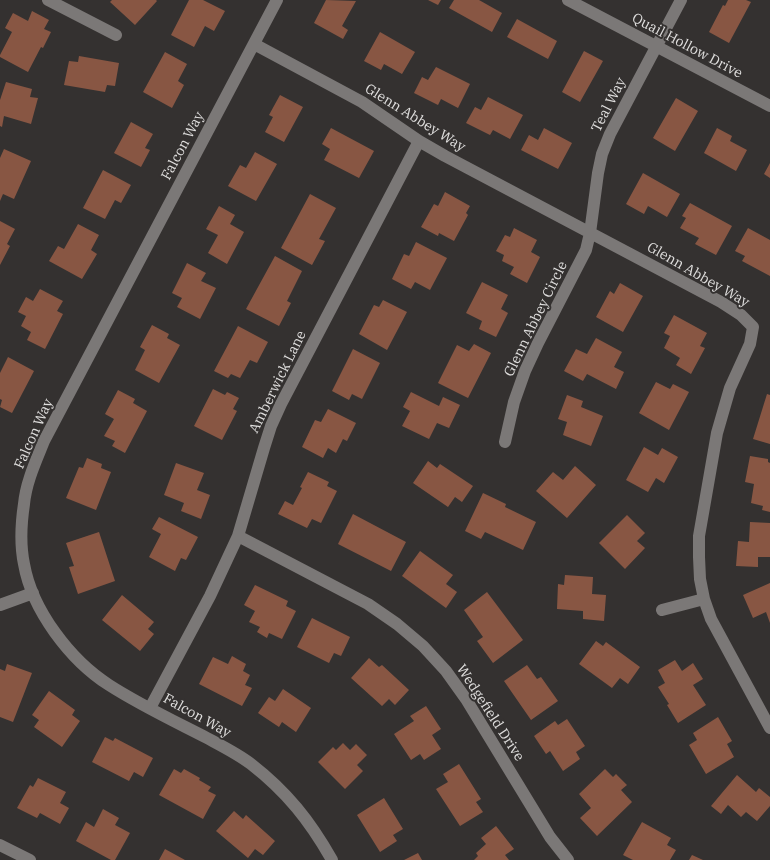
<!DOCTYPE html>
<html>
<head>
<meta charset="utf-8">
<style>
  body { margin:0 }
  canvas { display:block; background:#343130 }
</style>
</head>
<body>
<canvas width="770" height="860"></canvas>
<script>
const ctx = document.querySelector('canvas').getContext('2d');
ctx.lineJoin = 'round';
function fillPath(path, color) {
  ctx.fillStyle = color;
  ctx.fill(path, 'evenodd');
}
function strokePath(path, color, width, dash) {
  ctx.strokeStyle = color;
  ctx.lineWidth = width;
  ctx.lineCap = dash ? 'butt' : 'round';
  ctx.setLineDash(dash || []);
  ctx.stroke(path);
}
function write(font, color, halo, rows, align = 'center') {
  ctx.font = font + ' "IBM Plex Serif",serif';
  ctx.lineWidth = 4;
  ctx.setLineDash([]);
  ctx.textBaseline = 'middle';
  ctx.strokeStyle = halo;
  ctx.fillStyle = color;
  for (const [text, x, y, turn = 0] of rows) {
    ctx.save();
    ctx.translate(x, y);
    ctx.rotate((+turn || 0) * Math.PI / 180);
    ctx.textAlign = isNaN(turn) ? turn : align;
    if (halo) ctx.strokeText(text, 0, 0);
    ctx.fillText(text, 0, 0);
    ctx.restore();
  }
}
fillPath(new Path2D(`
  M112 0H156L157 1 135 25 110 2Z
  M189 0H203L225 11 214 31 205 26 194 47 171 35Z
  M326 0 356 1 342 26 348 30 343 39 314 23Z
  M428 0H441L438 5Z
  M454 0H479L502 13 492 32 449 8Z
  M728 0H746L751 2 729 43 709 32 723 5 725 6Z
  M32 11 49 20 44 29 51 32 43 48 41 47 28 72 0 57V55L12 32 5 28 13 13 28 21Z
  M517 19 557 41 548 59 507 37Z
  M380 32 415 52 402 74 384 64 381 70 364 61Z
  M584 51 603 61 580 102 562 92Z
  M165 52 187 64 178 81 184 85 172 108 143 92Z
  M79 56 119 63 115 86 107 85 105 92 64 85 69 61 78 62Z
  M436 67 470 84 458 108 441 99 438 105 414 93 422 77 428 80Z
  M6 82 32 89 30 97 38 98 31 124 4 116 2 127 0 126V100Z
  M280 95 303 107 284 142 265 132 273 117 269 115Z
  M488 97 523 115 510 139 493 130 490 135 466 123 475 107 481 110Z
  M676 98 698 111 675 151 653 138Z
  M131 122 153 134 145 148 150 150 141 167 114 153Z
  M331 128 374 151 359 178 324 160 330 149 322 144Z
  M544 128 572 143 558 169 521 150 529 135 538 140Z
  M717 128 732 136 730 141 747 150 736 171 704 153Z
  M4 149 31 161 14 199 3 194 0 201V158Z
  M255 152 277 164 256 201 228 186 240 165 246 168Z
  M770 163V178L764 174Z
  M103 170 131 185 121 203 115 200 105 219 83 208Z
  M643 173 680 194 667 217 648 206 644 214 626 204Z
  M445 192 470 206 466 213 468 215 454 241 439 233 438 236 421 227 434 204 438 206Z
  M310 194 336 208 319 239 325 241 312 265 281 248Z
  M690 203 732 226 716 255 695 244 699 238 680 228 686 218 682 216Z
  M219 206 235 215 230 224 244 232 227 264 208 253 218 235 206 229Z
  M0 221 15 229 7 244 10 246 0 265Z
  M78 224 99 235 91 250 97 254 82 279 49 261 58 246 64 249Z
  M514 228 537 240 531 252 540 257 527 283 510 274 514 267 502 261 504 255 496 251 505 235 510 237Z
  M748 228 770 240V276L742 261 745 256 735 251Z
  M416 242 447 258 430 290 415 282 411 289 392 279 404 254 409 256Z
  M275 256 302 271 287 301 291 303 279 326 246 309Z
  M187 263 206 273 201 281 216 288 200 319 177 307 182 298 172 293Z
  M482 282 508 295 501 309 508 313 496 337 479 329 482 321 466 313Z
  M620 283 643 296 623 332 596 317 610 291 614 294Z
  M40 289 63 301 57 311 63 314 45 349 27 340 31 332 21 326 26 316 18 312 26 297 33 301Z
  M383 300 407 312 387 350 359 334 374 305 379 307Z
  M674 315 707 333 700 346 705 348 691 374 676 365 680 358 664 348 670 336 664 333Z
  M152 325 169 334 167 338 180 345 159 383 135 370 145 350 140 347Z
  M238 326 268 342 257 363 250 360 240 378 231 374 228 378 214 371Z
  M596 338 622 352 614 367 624 372 616 389 587 374 583 381 564 371 576 349 587 354Z
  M474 344 491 353 468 398 438 383 457 345 469 351Z
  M353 349 380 363 362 399 352 394 349 400 332 391Z
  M8 357 34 371 12 413 0 407 2 400 0 399V373Z
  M656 382 670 389 673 384 689 392 669 430 639 413Z
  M213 389 225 395 227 392 239 398 233 409 237 411 222 440 194 426Z
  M118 390 135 399 133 403 147 411 125 453 112 446 115 441 104 436 114 419 105 414Z
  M411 392 439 406 443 397 460 405 449 428 437 423 429 439 402 426 410 411 403 407Z
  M767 394 770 395V444L753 439Z
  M567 395 583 401 581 407 603 416 591 446 563 435 567 422 558 419Z
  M328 409 356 423 347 441 343 439 336 453 328 448 323 458 302 447 315 420 321 422Z
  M644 447 658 455 662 448 678 457 664 483 656 478 648 492 626 480Z
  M750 456 768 459V462L770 463V512L762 510 763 506 751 503 754 484 745 482Z
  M87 458 102 464 101 468 111 472 96 510 66 498 79 467 83 468Z
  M428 461 437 468 440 464 473 486 462 502 455 497 448 507 413 483Z
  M176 463 204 473 197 490 210 495 201 519 181 511 184 503 164 495Z
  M575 466 596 485 567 518 536 491 553 472 563 480Z
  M308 472 329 482 327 486 337 491 321 523 312 519 307 528 278 514 285 501 293 505 302 488 300 487Z
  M483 493 506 504 505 507 536 522 523 550 485 532 481 539 465 531Z
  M353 514 406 542 391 571 338 544Z
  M627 515 645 533 637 541 645 548 625 569 599 543Z
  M159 517 198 537 186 560 181 558 175 571 149 557 161 534 152 529Z
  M750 522 770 523V557H758V567L736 566 738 541 749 542Z
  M99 532 115 581 78 594 69 567 74 566 66 543Z
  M420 551 453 575 446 584 457 592 446 608 402 576Z
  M565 575 593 577 592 594 606 595 604 621 583 619V611L557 609 558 584 564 585Z
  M770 583V623L766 612 753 618 743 595Z
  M255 585 288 601 286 606 296 611 282 639 269 633 267 638 257 632 260 627 249 622 255 611 244 605Z
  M487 592 523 640 493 663 477 641 483 637 464 610Z
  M122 595 154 622 148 629 154 634 140 651 102 620Z
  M312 618 350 637 341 656 334 653 329 663 297 647Z
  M596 641 603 646 606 642 640 667 628 684 620 678 612 688 579 664Z
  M232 656 246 664 243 671 250 675 245 685 252 688 242 706 199 684 213 657 228 664Z
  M369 658 379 667 382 665 409 690 395 705 389 699 382 706 351 678Z
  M675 660 682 671 693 663 703 679 693 685 706 705 678 723 667 705 669 704 658 687 665 683 658 670Z
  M7 664 32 673 13 722 0 717V669L5 671Z
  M527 665 537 679 541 677 558 701 531 720 504 681Z
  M283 689 311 708 296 732 282 722 279 727 258 713 269 697 275 701Z
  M49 691 75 710 72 715 80 721 62 747 34 727 39 720 32 715Z
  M426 706 441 729 432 735 441 749 424 760 420 754 411 760 394 734 414 721 410 716Z
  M718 717 732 741 727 744 734 757 706 774 689 745 697 740 693 733Z
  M567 719 585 746 576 752 580 759 563 771 550 751 546 754 534 736 555 721 558 725Z
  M105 737 113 741 115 738 153 758 143 777 134 772 129 781 92 762Z
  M343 743 350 750 356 744 367 755 357 765 363 771 345 789 318 762 333 747 336 750Z
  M459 764 481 799 476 802 483 812 460 826 436 789 448 782 443 774Z
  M174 769 181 773 184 769 200 778 199 780 211 787 208 791 216 795 203 819 159 795Z
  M605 769 613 777 616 774 627 785 621 790 632 802 597 836 580 818 591 808 579 794Z
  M737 775 756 792 759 788 770 797V806L757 821 746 812 741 817 728 805 721 814 711 806Z
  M38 778 66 792 60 803 69 808 60 824 40 813 37 818 17 808 30 785 33 787Z
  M384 798 403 829 393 835 397 841 380 852 357 815Z
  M103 809 119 818 115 825 130 833 115 860H111L76 841 86 822 94 827Z
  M234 811 243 819 246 815 275 841 263 855 255 849 248 858 216 831Z
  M642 822 671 838 667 845 676 850 670 860H633L623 855Z
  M496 826 514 849 505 855 509 860H474L478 856 476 853 486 844 481 838Z
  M165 849 185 860H159Z
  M418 853 422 860H404Z
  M692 855 703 860H689Z`), '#885643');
strokePath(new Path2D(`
  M48 0 116 35
  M277 0 44 441C36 461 26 482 24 504 21 524 20 545 24 564 32 610 70 660 109 685 140 705 174 721 207 738 222 746 238 754 251 764 287 792 310 821 332 860
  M568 0 770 106
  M254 44 362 102 419 141 445 156 721 302 741 315 753 327 750 344 730 388 717 433 699 536V557L700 579 704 599 711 619 770 728
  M505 442 514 402 525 371 538 343 586 250 590 233 598 173 602 154 610 134 681 0
  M238 536 368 604 397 624 423 646 446 671 466 699 550 837 568 860
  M0 605 33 593
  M662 610 704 599
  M150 708 210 596 238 536 264 448 271 426 281 404 419 141
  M0 845 30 860`), '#7b7877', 12);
write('14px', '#e0dfde', '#343130', [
  ["Quail Hollow Drive",687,46,28],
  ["Teal Way",609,105,-63],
  ["Glenn Abbey Way",415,118,32],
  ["Falcon Way",183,146,-62],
  ["Glenn Abbey Way",698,275,30],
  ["Glenn Abbey Circle",536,319,-64],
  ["Amberwick Lane",278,382,-64],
  ["Falcon Way",34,434,-66],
  ["Wedgefield Drive",490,713,57],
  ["Falcon Way",197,716,29]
]);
</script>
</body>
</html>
